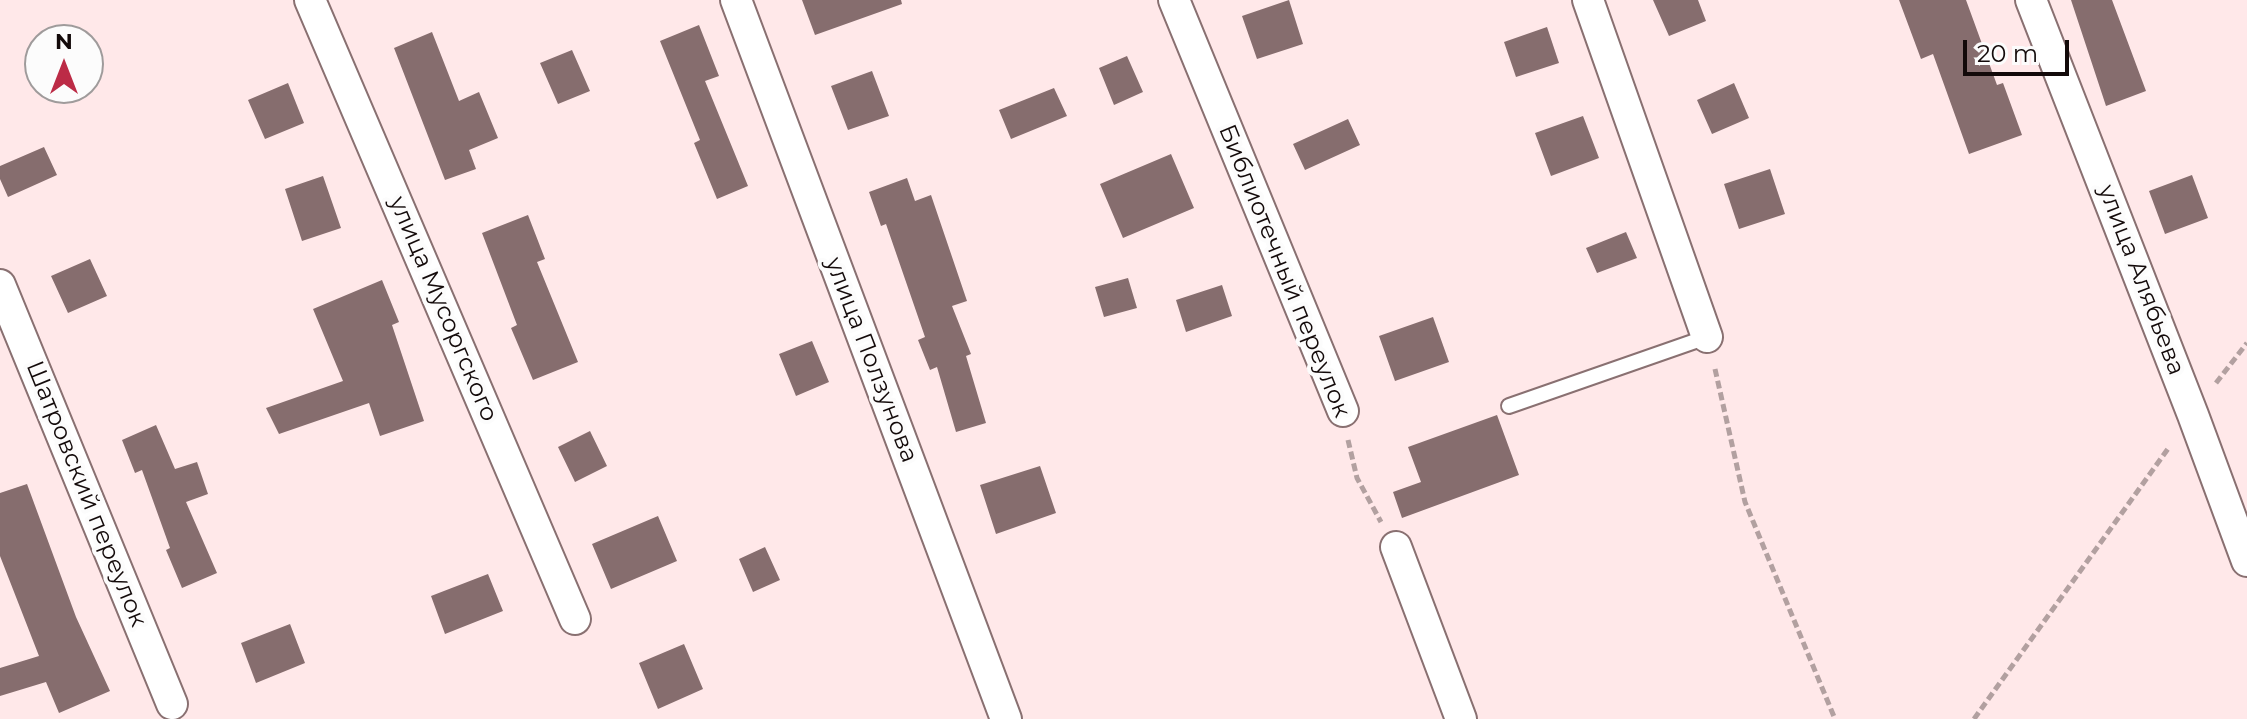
<!DOCTYPE html>
<html>
<head>
<meta charset="utf-8">
<style>
  body { margin:0 }
  #map { position:relative; width:2247px; height:719px; overflow:hidden; background:#ffe8e9; font-family:Montserrat,sans-serif }
  canvas { display:block }
  .north { position:absolute; left:24px; top:24px; width:80px; height:80px; box-sizing:border-box; background:#fcfcfc; border:2px solid #9f9b9b; border-radius:50%; rotate:0deg; font-size:22px; font-weight:700; line-height:32px; text-align:center; color:#130a0a }
  .north::after { content:''; display:block; margin:auto; width:28px; height:36px; background:#bc2b46; clip-path:polygon(50% 0,100% 100%,50% 72%,0 100%) }
  .scale { position:absolute; left:1963px; top:40px; width:106px; height:36px; box-sizing:border-box; border:4px solid #130a0a; border-top:0; padding-left:10px; font-size:24px; line-height:28px; white-space:nowrap; color:#130a0a; -webkit-text-stroke:6px #fcfcfc; paint-order:stroke }
</style>
</head>
<body>
<div id="map">
<canvas width="2247" height="719"></canvas>
<div class="north">N</div>
<div class="scale">20 m</div>
</div>
<script>
const ctx = document.querySelector('canvas').getContext('2d');
ctx.lineJoin = 'round';
function fillPath(path, color) {
  ctx.fillStyle = color;
  ctx.fill(path, 'evenodd');
}
function strokePath(path, color, width, dash) {
  ctx.strokeStyle = color;
  ctx.lineWidth = width;
  ctx.lineCap = dash ? 'butt' : 'round';
  ctx.setLineDash(dash || []);
  ctx.stroke(path);
}
function write(font, color, halo, rows, align = 'center') {
  ctx.font = font + ' Montserrat,sans-serif';
  ctx.lineWidth = 8;
  ctx.setLineDash([]);
  ctx.textBaseline = 'middle';
  ctx.strokeStyle = halo;
  ctx.fillStyle = color;
  for (const [text, x, y, turn = 0] of rows) {
    ctx.save();
    ctx.translate(x, y);
    ctx.rotate((+turn || 0) * Math.PI / 180);
    ctx.textAlign = isNaN(turn) ? turn : align;
    if (halo) ctx.strokeText(text, 0, 0);
    ctx.fillText(text, 0, 0);
    ctx.restore();
  }
}
fillPath(new Path2D(`
  M802 0H901L902 4 815 35Z
  M1289 0 1303 44 1257 59 1242 16Z
  M1653 0H1698L1706 21 1669 36Z
  M1899 0H1966L1997 85 2003 83 2022 135 1969 154 1933 54 1921 59Z
  M2071 0H2112L2146 91 2106 106Z
  M699 25 719 76 705 81 748 186 717 199 694 143 700 140 660 41Z
  M1547 27 1559 63 1516 77 1504 42Z
  M432 32 459 101 479 92 498 138 469 150 476 169 445 180 394 48Z
  M572 50 590 91 558 104 540 63Z
  M1127 56 1143 92 1114 105 1099 68Z
  M872 71 889 116 848 130 831 86Z
  M288 83 304 123 265 139 248 100Z
  M1734 83 1749 118 1712 134 1697 100Z
  M1054 88 1067 116 1011 139 999 110Z
  M1583 116 1599 158 1551 176 1535 133Z
  M1348 119 1360 145 1305 170 1293 144Z
  M44 147 57 175 8 197 0 179V166Z
  M1171 154 1194 208 1123 238 1100 184Z
  M1770 169 1785 214 1739 229 1724 184Z
  M2192 175 2208 218 2165 234 2149 191Z
  M323 176 341 228 302 241 285 189Z
  M907 178 915 201 931 195 967 301 952 306 971 354 966 356 986 423 956 432 937 367 930 370 918 340 925 337 886 224 881 226 869 192Z
  M528 215 545 259 537 262 578 362 533 380 511 328 517 325 482 233Z
  M1626 232 1637 258 1597 273 1586 248Z
  M90 259 107 296 68 313 51 276Z
  M1128 278 1137 308 1104 317 1095 287Z
  M382 280 399 322 392 325 424 421 380 436 369 403 279 434 266 408 343 381 313 309Z
  M1222 285 1232 316 1186 332 1176 300Z
  M1433 317 1449 362 1395 381 1379 336Z
  M812 341 829 382 796 396 779 354Z
  M1497 415 1519 475 1402 518 1393 492 1421 482 1408 447Z
  M156 425 175 469 197 462 208 494 186 502 217 573 182 588 166 550 170 548 142 470 135 473 122 440Z
  M590 431 607 466 575 482 558 447Z
  M1040 466 1056 513 996 534 980 485Z
  M27 484 76 617 110 691 59 713 46 682 0 696V668L39 656 0 556V493Z
  M658 516 677 561 611 589 592 544Z
  M765 547 780 580 753 592 739 559Z
  M488 574 503 611 445 634 431 596Z
  M290 624 305 663 256 683 241 643Z
  M684 644 703 689 658 709 639 663Z`), '#866d6e');
const lane = new Path2D(`
  M1509 406 1707 337`);
const street = new Path2D(`
  M310 0 575 619
  M736 0 1006 719
  M1174 0 1343 411
  M1588 0 1707 337
  M2031 0 2193 415 2247 561
  M0 285 172 704
  M1396 547 1461 719`);
strokePath(lane, '#897071', 18);
strokePath(street, '#897071', 34);
strokePath(new Path2D(`
  M1715 369 1745 502 1835 719
  M2216 383 2247 343
  M1348 440 1357 478 1381 522
  M1974 719 2170 446`), '#b2a0a0', 5, [8, 4]);
strokePath(lane, '#fff', 14);
strokePath(street, '#fff', 30);
write('24px', '#130a0a', '#fcfcfc', [
  ["Библиотечный переулок",1284,271,68],
  ["улица Алябьева",2141,280,69],
  ["улица Мусоргского",443,309,67],
  ["улица Ползунова",871,360,69],
  ["Шатровский переулок",86,494,68]
]);
</script>
</body>
</html>
